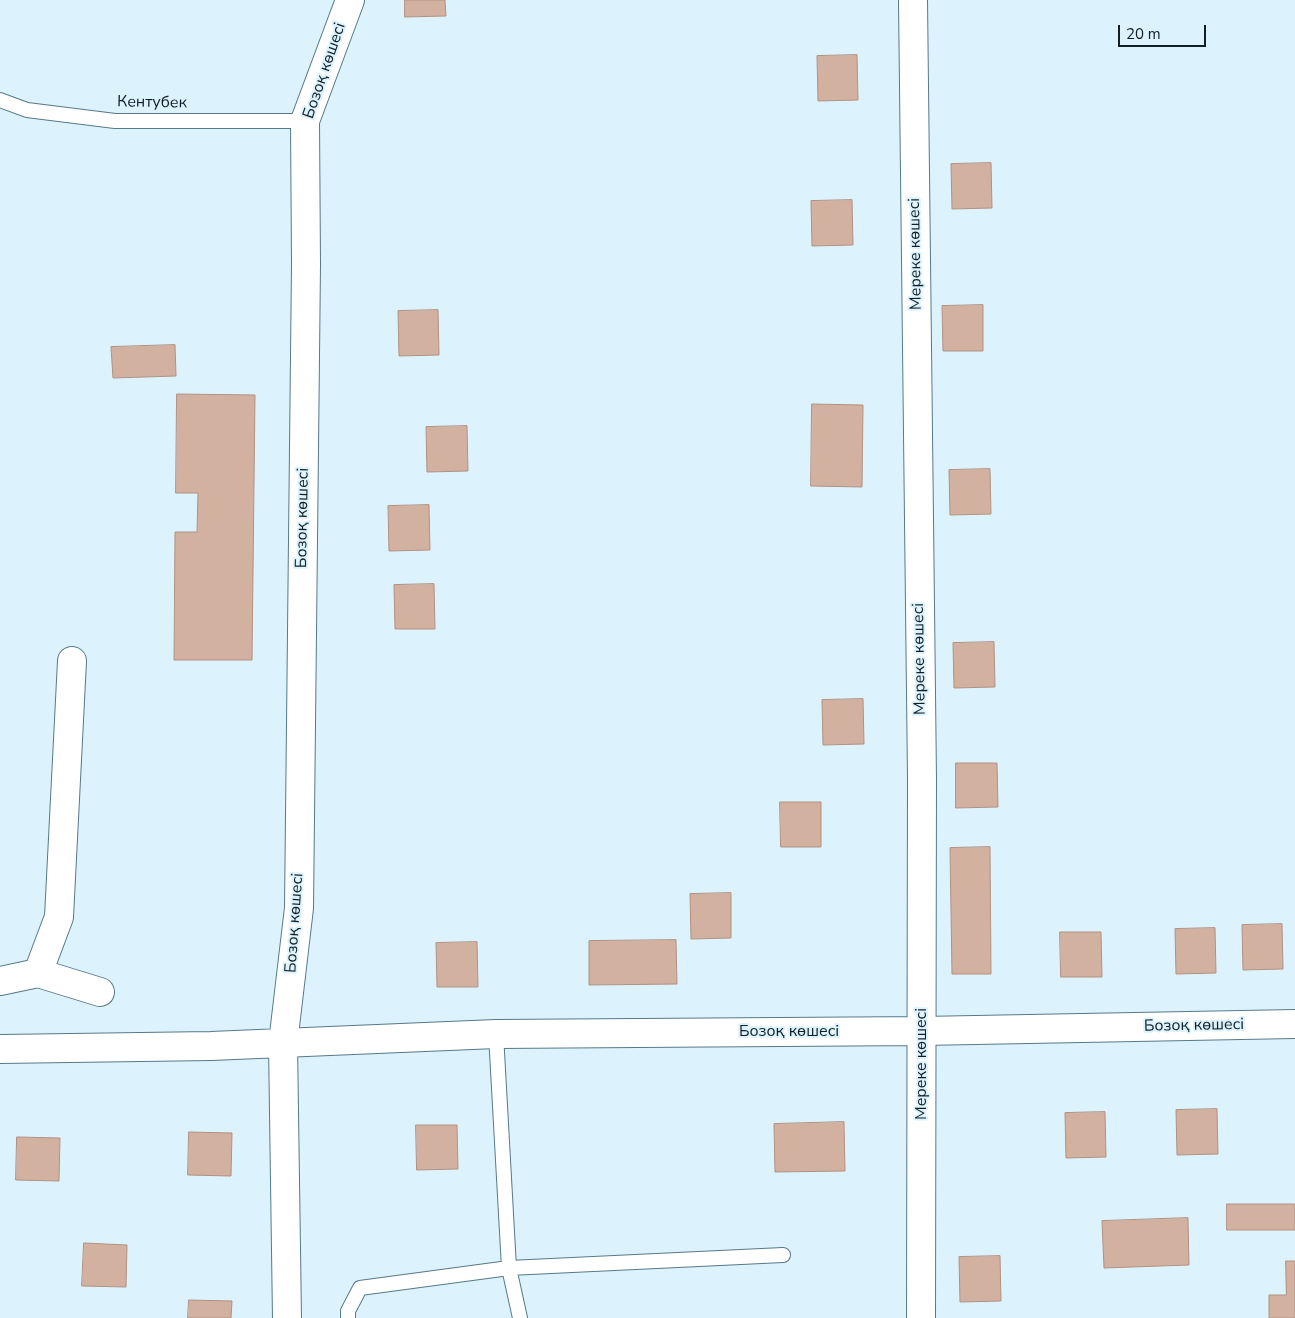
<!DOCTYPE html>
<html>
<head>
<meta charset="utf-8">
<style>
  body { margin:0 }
  #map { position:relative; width:1295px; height:1318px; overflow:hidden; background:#dcf3fd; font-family:"Nunito Sans",sans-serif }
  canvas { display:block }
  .scale { position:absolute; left:1118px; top:25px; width:88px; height:22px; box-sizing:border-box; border:2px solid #111f25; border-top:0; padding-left:6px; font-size:15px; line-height:18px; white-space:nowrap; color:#111f25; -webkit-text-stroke:4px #dcf3fd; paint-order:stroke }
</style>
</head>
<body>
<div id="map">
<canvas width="1295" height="1318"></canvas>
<div class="scale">20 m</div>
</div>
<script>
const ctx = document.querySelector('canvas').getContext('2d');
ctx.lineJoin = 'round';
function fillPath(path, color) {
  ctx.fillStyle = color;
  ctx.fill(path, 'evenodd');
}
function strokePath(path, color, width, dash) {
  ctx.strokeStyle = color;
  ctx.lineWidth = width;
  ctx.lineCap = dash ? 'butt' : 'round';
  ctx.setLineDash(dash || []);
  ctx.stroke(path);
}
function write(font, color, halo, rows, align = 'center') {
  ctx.font = font + ' "Nunito Sans",sans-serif';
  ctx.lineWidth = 4;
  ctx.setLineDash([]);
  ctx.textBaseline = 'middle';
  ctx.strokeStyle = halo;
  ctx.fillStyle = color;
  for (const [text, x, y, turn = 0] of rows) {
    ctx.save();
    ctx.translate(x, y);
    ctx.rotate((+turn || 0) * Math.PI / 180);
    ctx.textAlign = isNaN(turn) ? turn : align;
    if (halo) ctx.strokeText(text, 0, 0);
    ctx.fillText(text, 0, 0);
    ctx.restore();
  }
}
const building = new Path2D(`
  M405 0H445L446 16 405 17Z
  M857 55 858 100 818 101 817 56Z
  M991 163 992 208 952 209 951 164Z
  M852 200 853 245 812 246 811 201Z
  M983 305V351H943L942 306Z
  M438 310 439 355 399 356 398 311Z
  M175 345 176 376 113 378 111 347Z
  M177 394 255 395 252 660H174L175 532H197L198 493H176Z
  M812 404 863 405 862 487 811 486Z
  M467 426 468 471 427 472 426 427Z
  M990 469 991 514 950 515 949 470Z
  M429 505 430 550 389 551 388 506Z
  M434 584 435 629H395L394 585Z
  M994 642 995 687 954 688 953 643Z
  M863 699 864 744 823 745 822 700Z
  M956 763H997L998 807 956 808Z
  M780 802H821V847H781Z
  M990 847 991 974H952L950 848Z
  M731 893V938L691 939 690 894Z
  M1282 924 1283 969 1243 970 1242 925Z
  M1215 928 1216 973 1176 974 1175 929Z
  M1060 932H1101L1102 977H1061Z
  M676 940 677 984 589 985V941Z
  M477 942 478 987H437L436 943Z
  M1217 1109 1218 1154 1177 1155 1176 1110Z
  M1105 1112 1106 1157 1066 1158 1065 1113Z
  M844 1122 845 1171 775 1172 774 1124Z
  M416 1125H457L458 1169 417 1170Z
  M189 1132 232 1133 231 1176 188 1175Z
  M17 1137 60 1138 59 1181 16 1180Z
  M1227 1204H1295V1230H1227Z
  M1188 1218 1189 1265 1104 1268 1102 1221Z
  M84 1243 127 1245 126 1287 82 1286Z
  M1000 1256 1001 1301 960 1302 959 1257Z
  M1286 1261H1295V1318H1269V1295H1286Z
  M189 1300 232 1301 231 1318H188Z`);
fillPath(building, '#d3b1a1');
strokePath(building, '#b19181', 1);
const lane = new Path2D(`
  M0 100 27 110 115 121H305
  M496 1034 509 1268 520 1318
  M348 1318V1311L360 1288 509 1268 783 1255`);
const street = new Path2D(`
  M913 0 922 779 921 1318
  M72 661 59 917 38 973 100 992
  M0 981 38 973
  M0 1049 211 1046 496 1034 922 1031 1295 1024
  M287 1318 283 1043 299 908 306 264 305 121 350 0`);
strokePath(lane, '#577988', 16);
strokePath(street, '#577988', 30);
strokePath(lane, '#fff', 14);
strokePath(street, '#fff', 28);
write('16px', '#111f25', '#dcf3fd', [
  ["Бозоқ көшесі",325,71,-71],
  ["Кентубек",152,103,1],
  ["Мереке көшесі",916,254,-91],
  ["Бозоқ көшесі",303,518,-89],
  ["Мереке көшесі",920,659,-91],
  ["Бозоқ көшесі",295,923,-86],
  ["Бозоқ көшесі",1194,1026,-1],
  ["Бозоқ көшесі",789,1032],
  ["Мереке көшесі",922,1064,-90]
]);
</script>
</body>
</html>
